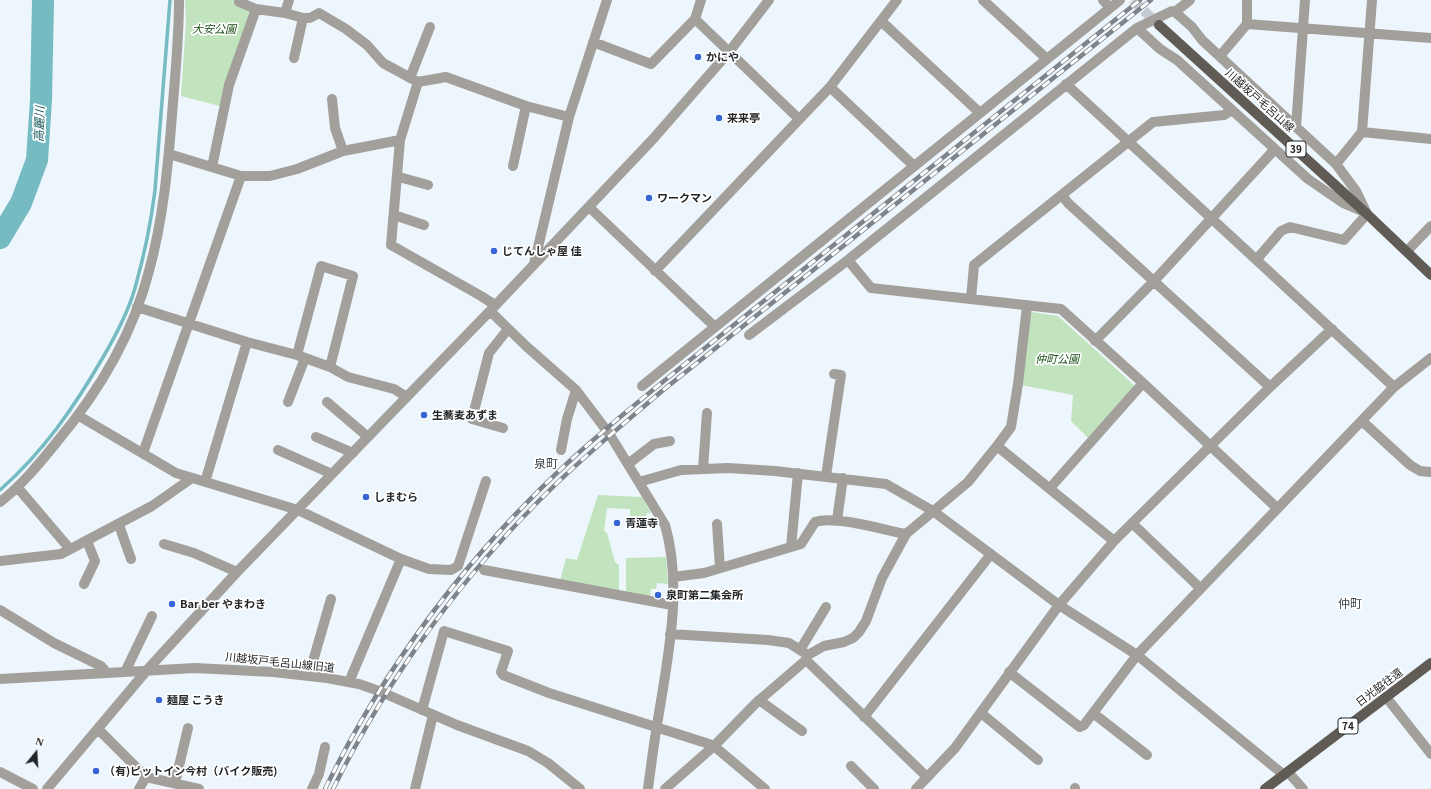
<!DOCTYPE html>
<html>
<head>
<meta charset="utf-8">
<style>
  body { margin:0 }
  #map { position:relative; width:1431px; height:789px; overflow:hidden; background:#edf6fd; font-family:Georgia,serif }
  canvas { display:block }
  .north { position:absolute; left:16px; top:733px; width:40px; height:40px; -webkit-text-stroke:3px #fff; paint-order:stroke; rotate:18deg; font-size:11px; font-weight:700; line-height:16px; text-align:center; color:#232629 }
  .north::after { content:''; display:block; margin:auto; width:14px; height:18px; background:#232629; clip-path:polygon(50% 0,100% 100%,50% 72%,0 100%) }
</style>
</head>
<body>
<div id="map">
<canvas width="1431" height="789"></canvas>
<div class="north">N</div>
</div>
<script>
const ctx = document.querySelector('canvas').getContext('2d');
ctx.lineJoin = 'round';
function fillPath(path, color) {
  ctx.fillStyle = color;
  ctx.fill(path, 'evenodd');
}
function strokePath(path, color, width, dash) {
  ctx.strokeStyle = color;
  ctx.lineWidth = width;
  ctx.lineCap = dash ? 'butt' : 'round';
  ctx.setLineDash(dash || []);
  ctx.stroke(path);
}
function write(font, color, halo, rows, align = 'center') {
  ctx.font = font + ' Georgia,"Noto Sans JP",serif';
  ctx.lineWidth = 3.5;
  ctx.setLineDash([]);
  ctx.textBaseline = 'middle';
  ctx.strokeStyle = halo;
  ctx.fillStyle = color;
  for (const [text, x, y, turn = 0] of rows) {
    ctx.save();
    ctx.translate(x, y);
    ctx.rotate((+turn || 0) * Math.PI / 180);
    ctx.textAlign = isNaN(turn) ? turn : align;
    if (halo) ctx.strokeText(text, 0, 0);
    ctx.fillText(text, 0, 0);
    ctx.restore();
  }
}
fillPath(new Path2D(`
  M185 0H235L234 3 250 11 220 106 181 96 186 22Z
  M1032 312 1058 316 1134 385V388L1088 438 1071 421 1073 395 1021 385 1030 314Z
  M598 495 642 497 651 513H647L646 517 630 516V509L607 508 604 531 607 533 615 562 619 565V590L560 581 566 558 577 560Z
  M666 557 668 584 657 583 656 589H651L650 598 628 593 626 591V558Z`), '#c1e3bd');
strokePath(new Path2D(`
  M0 490C43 452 73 409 102 359 115 337 128 313 135 288 144 256 151 223 155 190L170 0`), '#75bbc1', 3.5);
strokePath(new Path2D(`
  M0 238 21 203 37 160 41 100 43 0`), '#75bbc1', 22);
strokePath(new Path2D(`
  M1133 0 1159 25`), '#c5ccd3', 10, [10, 5]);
strokePath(new Path2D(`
  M239 0V2L256 9 285 13 303 18H310L319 13 346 29 367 45 383 63 418 82 446 77 526 106 569 117
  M983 0 1047 59
  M1103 0 1110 8
  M1190 0 1175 12 1172 11 1137 28 848 260 871 288 1061 309 1143 383 1277 508
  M1175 12 1192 27 1202 40 1336 164 1356 191 1367 214
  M285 13 289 0
  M695 19 701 0
  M881 21 980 113
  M1247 24 1431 38
  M1137 28 1160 49 1177 60 1308 179 1343 203 1364 212
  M593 42 651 64 695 19 799 119
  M1220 56 1247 24V0
  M294 58 303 18
  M410 78 430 27
  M1066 84 1394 387
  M830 87 914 166
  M332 99 335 128 343 151
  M1296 127 1305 0
  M1362 132 1431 139
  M400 140 418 82
  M169 154 241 176H270L297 169 343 151 400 140 391 245 481 296 495 305
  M1336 164 1362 132 1372 0
  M513 166 526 106
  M212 167 229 85 256 9
  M399 177 428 185
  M1062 195 1068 203 1270 387
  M589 207 715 327 1120 0
  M394 215 424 225
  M1407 251 1431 226
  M1257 259 1281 231 1290 227 1344 240 1367 214
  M534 264 569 117 607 0
  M655 271 830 87 897 0
  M971 299 974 265 1153 122 1224 115 1232 110
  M137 307 247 342 297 355 330 367 348 377 394 389 407 397
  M490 311 526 346 576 390 610 435 665 525C683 587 668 657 658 719 654 742 651 766 648 789
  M749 335 848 260
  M1095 341 1154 281 1275 149
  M297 355 321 266 353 276 330 367
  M642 386 715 327
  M288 402 305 358
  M327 402 368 437
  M79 416 176 473 298 510 401 559 429 569 451 570 458 566 486 481
  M1362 421 1410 465 1420 471 1431 472
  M503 428 472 419 489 353 508 329
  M316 437 353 453
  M997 446 1011 427 1018 384 1027 306
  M278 450 332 474
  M561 450 567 419 576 390
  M143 453 241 176
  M628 464 654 444 670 441
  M703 469 707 413
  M826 476 841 375 834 374
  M205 482 247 342
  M639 482 681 470 728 468 775 471 886 484 933 511 1059 605 1137 655 1284 775
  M18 488 69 548
  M1050 488 1143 383
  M0 502C22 485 39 464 56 443 98 393 133 334 149 271 163 220 168 167 172 115 175 77 179 39 179 0
  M837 520 843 478
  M1132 523 1200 588
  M717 524 720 568
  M119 525 131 559
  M164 544 194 553 237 572
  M791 547 798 473
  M0 561 61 554 152 506 192 478
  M484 570 672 605
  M673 577 704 573 801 544 815 522C835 515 884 530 906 534
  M84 584 95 561 87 541
  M0 610 54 643 101 666 106 672
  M670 634 768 640 789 643 808 655
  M800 650 826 607
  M806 660 927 777
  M125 672 152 616
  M1009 672 1077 725 1080 727 1084 725 1137 655 1394 387 1431 358
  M309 675 331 599
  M0 679 195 668 273 672 327 678 359 684 379 691 457 725 528 751 548 763 580 789
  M349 682 401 559
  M1386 697 1431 754
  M759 700 802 731
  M422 710 444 631 508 651 501 672 503 675 549 693 706 743 714 746 765 789
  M981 713 1038 760
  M1093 713 1147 755
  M864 717 991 554
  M98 729 146 777 199 789
  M851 766 874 789
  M0 772 33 789
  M1288 772 1303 789
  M175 783 188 728
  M1075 788V789
  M47 789 148 669 237 572 490 311 653 139 729 52 769 0
  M139 789 146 777
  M312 789 319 774 325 747
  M415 789 433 715
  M665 789 714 746 756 703 806 660 808 655 824 646 844 642 853 638 859 632 866 621 882 578 906 534 968 482 997 446 1114 541
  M916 789 955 748 1059 605 1114 541 1270 387 1332 329`), '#a3a09c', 10);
strokePath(new Path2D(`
  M1159 25 1367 214 1431 275
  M1265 789 1431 663`), '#605c55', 10);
const rail = new Path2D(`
  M325 789C386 664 471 551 574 457 608 426 644 397 680 368L1140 0
  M333 789C389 676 464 573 555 485 589 452 626 422 662 391L1151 0`);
strokePath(rail, '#7e8489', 4.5);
strokePath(rail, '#fff', 3, [9]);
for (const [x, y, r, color] of [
  [698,57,4,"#3665d5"],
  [719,118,4,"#3665d5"],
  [649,198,4,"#3665d5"],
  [494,251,4,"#3665d5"],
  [424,415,4,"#3665d5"],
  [366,497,4,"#3665d5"],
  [617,523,4,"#3665d5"],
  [658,595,4,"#3665d5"],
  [172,604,4,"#3665d5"],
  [159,700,4,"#3665d5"],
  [96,771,4,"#3665d5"]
]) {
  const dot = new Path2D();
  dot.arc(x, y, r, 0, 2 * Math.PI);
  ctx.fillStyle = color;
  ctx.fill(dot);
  strokePath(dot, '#fff', 1.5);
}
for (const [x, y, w] of [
  [1296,149,20],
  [1348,726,20]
]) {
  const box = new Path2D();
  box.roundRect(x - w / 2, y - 8, w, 16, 3);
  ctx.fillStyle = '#fff';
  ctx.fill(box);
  strokePath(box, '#232629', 1);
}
write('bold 10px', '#232629', null, [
  ["39",1296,149],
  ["74",1348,726]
]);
write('italic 11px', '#1b4f18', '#fff', [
  ["大安公園",214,29],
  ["仲町公園",1057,359]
]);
write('bold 11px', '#232629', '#fff', [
  ["かにや",706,57],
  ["来来亭",727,118],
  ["ワークマン",657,198],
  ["じてんしゃ屋 佳",502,251],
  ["生蕎麦あずま",432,415],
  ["しまむら",374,497],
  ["青蓮寺",625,523],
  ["泉町第二集会所",666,595],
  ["Bar ber やまわき",180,604],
  ["麺屋 こうき",167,700],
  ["（有)ピットイン今村（バイク販売)",104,771]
], 'left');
write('11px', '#232629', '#fff', [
  ["川越坂戸毛呂山線",1260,100,42],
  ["川越坂戸毛呂山線旧道",280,662,6],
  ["日光脇往還",1379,687,-37]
]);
write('italic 12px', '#1c585d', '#fff', [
  ["高麗川",39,124,-88]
]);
write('12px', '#3c4349', '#fff', [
  ["泉町",546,463],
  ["仲町",1350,603]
]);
</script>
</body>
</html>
